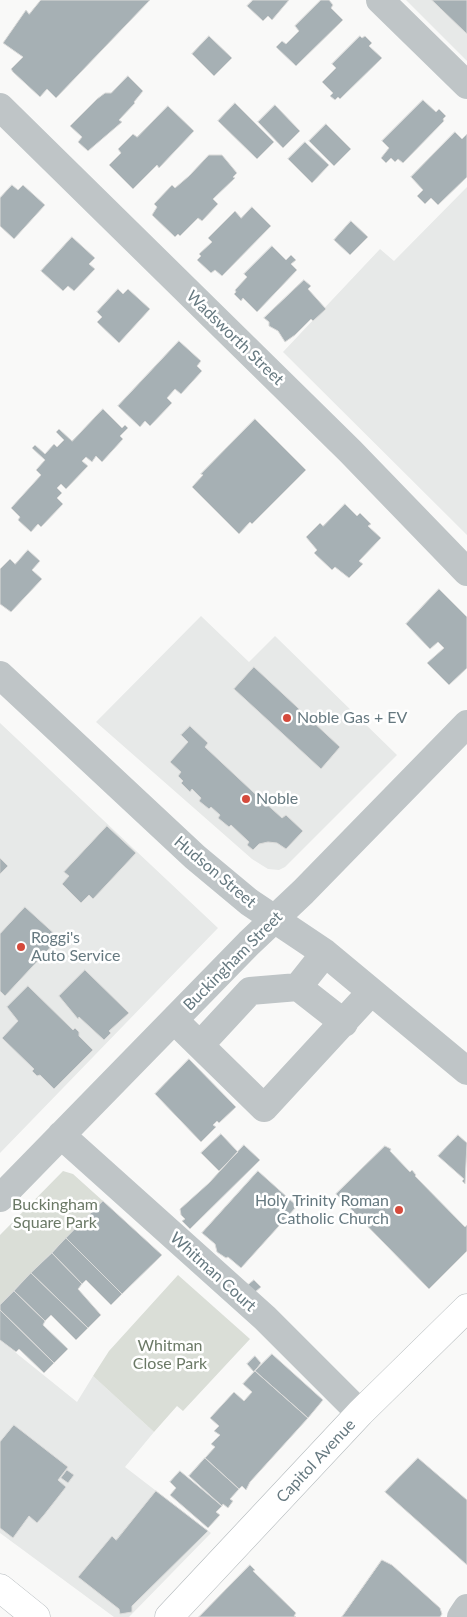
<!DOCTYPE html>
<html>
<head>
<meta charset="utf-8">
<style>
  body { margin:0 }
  canvas { display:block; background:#f9f9f8 }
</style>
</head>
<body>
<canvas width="467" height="1617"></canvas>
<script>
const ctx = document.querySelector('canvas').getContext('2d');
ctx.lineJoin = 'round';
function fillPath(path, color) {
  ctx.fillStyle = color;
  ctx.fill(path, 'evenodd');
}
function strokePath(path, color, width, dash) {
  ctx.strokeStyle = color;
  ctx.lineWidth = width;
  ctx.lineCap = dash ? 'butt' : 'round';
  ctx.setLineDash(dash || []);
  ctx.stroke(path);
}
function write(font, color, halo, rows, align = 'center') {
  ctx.font = font + ' Lato,sans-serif';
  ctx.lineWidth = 5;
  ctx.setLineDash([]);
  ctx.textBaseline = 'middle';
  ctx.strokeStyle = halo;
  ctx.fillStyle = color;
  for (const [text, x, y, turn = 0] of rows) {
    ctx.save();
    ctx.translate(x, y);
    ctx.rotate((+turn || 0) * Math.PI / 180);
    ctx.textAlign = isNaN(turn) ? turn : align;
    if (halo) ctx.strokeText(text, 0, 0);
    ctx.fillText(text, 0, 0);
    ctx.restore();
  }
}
fillPath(new Path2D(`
  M406 0H467V61Z
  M467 187V535L283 352 380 249 394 261Z
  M201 616 249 662 275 636 397 755 285 867 279 870 268 869 252 859 96 722Z
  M0 723 218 928 0 1153Z
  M0 1340 77 1402 93 1376 154 1432 125 1467 211 1533 129 1617H114L0 1533Z`), '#e7e9e8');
fillPath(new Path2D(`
  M63 1171 73 1174 103 1201 0 1305V1235Z
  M178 1275 250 1339 183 1411 177 1406 154 1432 93 1376 109 1351Z`), '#daded7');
const building = new Path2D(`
  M41 0H150L56 98 47 89 40 97 13 72 11 69 23 57 3 43 26 10 29 14Z
  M253 0H289L272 20 268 16 263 21 247 6Z
  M321 0H329L333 5 331 8 343 20 296 66 276 47 282 41 286 44 299 31 295 26Z
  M432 0H467V34L441 9Z
  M209 36 232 58 214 76 192 54Z
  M360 36 362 38 365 36 372 43 369 46 382 58 340 99 338 97 335 100 330 96 333 93 322 82 336 68 332 64Z
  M128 76 143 91 134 102 135 103 119 120 122 122 88 151 78 142 82 137 70 126 97 99 105 93H111Z
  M423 100 436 112 439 109 446 116 443 119 444 121 403 163 398 159 395 162 391 158 386 163 381 158 389 148 382 141Z
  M235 103 274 142 257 159 218 121Z
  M275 105 300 131 283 148 258 122Z
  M168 106 194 131 159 168 157 165 133 189 109 165 121 153 118 149 133 134 137 137Z
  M326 124 351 149 334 166 309 141Z
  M455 132 462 139 467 134V177L438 205 431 198 425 204 417 196 423 190 411 177Z
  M305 142 329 165 312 183 288 159Z
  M209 155H222L237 173 233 177 235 178 213 199 218 204 202 221 198 218 180 236 178 234 175 237 152 215 157 207 154 204 172 185 175 188 189 176Z
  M12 185 18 190 23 185 45 205 14 239 0 226V198Z
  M252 207 271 226 222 276 215 270 211 273 197 260 201 256 199 254 212 242 208 238 235 211 241 218Z
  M351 221 368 237 350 255 334 240Z
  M72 237 95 258 89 264 95 269 74 291 68 286 63 291 41 271Z
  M272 246 286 260 291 255 296 260 291 264 297 270 257 312 243 298 241 301 234 294 236 292 235 290 247 277 244 274Z
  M304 280 311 286 308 289 326 309 313 321 311 319 295 335 285 342 278 331 269 326V322L264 318Z
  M118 289 123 294 128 289 150 309 119 343 97 322 102 317 97 312Z
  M179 341 201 361 197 366 202 371 181 394 175 389 167 398 172 403 150 426 145 421 140 427 118 406Z
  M103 409 122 428 125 425 128 428 120 436 123 439 102 462 96 456 92 462 86 457 82 461 88 466 66 489 61 484 57 488 62 493 57 498 63 504 41 527 38 524 31 532 18 520 20 517 11 508 41 475 36 470 45 460 32 448 35 445 45 454 54 444 57 447 64 440 56 432 59 429 72 441Z
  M255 419 306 470 252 524 250 522 239 534 192 487 203 475 201 474Z
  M345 504 357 516 360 513 371 524 368 526 381 538 359 561 363 564 349 578 335 567 332 570 314 553 317 550 306 537 320 523 323 526Z
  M28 550 40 561 32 570 42 579 11 612 0 604V569L10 559 15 564Z
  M439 589 467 617V668L449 685 427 663 444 648 438 642 430 649 406 624Z
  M254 667 340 747 321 769 234 689Z
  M190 726 208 743 205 747 252 791 282 818 286 815 303 831 286 849 277 843 268 842 259 844 253 850 247 845 249 842 231 825 229 827 218 818 220 815 211 807 209 809 199 801 201 798 192 789 190 792 181 783 183 781 178 776 181 772 170 762 188 742 181 735Z
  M107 826 136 853 93 899 89 895 81 903 62 884 69 876 64 872Z
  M0 858 8 866 0 874Z
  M25 907 59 938 5 996 0 991V934Z
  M85 970 129 1013 109 1031 111 1033 104 1040 79 1017 78 1019 59 996Z
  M28 986 73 1030 75 1028 79 1032V1036L93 1050 54 1089 40 1075 37 1076 32 1071 34 1069 2 1038 18 1021 7 1007Z
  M189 1059 236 1107 219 1123 217 1121 213 1125 216 1127 201 1142 155 1094Z
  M221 1134 238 1152 219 1171 201 1153Z
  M458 1135 467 1143 465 1184 462 1181 464 1179 438 1156Z
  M244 1145 260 1160 190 1229 182 1221 185 1219 181 1215 180 1209 209 1183Z
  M385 1146 391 1149 390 1151 410 1172 412 1170 416 1175 415 1176 465 1227 467 1225V1251L429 1289 336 1194Z
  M258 1171 297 1206 241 1268 228 1257 226 1258 217 1252 215 1244 202 1233Z
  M103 1201 162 1255 122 1294 66 1238Z
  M66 1238 122 1294 111 1305 86 1280 82 1284 52 1253Z
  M52 1253 82 1284 78 1289 101 1315 88 1328 31 1273Z
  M31 1273 88 1328 76 1340 51 1315 45 1321 14 1291Z
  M254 1280 261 1287 255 1292 248 1285Z
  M14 1291 45 1321 43 1325 68 1349 54 1363 0 1310V1305Z
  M0 1310 54 1363 44 1373 19 1349 16 1352 0 1340Z
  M272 1354 323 1400 308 1418 255 1371Z
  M255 1356 261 1363 254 1372 247 1364Z
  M255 1371 308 1418 250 1482 246 1490 242 1486 239 1489 205 1458 215 1447 211 1444 220 1435 214 1431 219 1426 210 1418 234 1392 244 1401 252 1392 243 1384Z
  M14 1425 68 1467 58 1480 66 1487 44 1515 37 1523 29 1516 13 1538 0 1528V1442Z
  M205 1458 239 1489 230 1499 233 1501 228 1508 223 1504 222 1506 189 1476Z
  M418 1458 467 1500V1565L385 1492Z
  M67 1470 74 1475 68 1483 61 1478Z
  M180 1471 222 1506 216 1512 220 1515 208 1528 170 1495 176 1488 170 1482Z
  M156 1491 208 1531 132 1606V1612L120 1614 119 1609 78 1577 112 1536 116 1540Z
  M382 1560 392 1565 440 1608 442 1614 440 1617H342Z
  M250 1565 255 1570 253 1571 296 1613 294 1616 296 1617H199Z`);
fillPath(building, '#a6b0b4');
strokePath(building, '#dbdbda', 1);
const major = new Path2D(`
  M0 1588 36 1617
  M169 1617 360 1413 467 1308`);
strokePath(major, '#b3b9bc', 29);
strokePath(new Path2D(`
  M380 0 467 85
  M0 107 350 451 467 572
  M0 675 195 857 249 902 325 953 467 1071
  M298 987 344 1023
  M174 1020 264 1108 371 992
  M200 1045 250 991 298 987 325 953
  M61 1135 265 1318 360 1413
  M0 1198 249 943 303 892 467 724
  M461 1617 467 1608`), '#bfc5c7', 28);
strokePath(major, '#fff', 28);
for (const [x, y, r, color] of [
  [287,718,5,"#d54a3c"],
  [246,799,5,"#d54a3c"],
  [21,947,5,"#d54a3c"],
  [399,1210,5,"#d54a3c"]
]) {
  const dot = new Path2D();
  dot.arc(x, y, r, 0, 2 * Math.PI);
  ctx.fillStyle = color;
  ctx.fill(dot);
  strokePath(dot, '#fff', 2);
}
write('16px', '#667980', '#fff', [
  ["Wadsworth Street",235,338,44],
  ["Hudson Street",215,872,40],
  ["Buckingham Street",233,961,-45],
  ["Whitman Court",213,1272,42],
  ["Capitol Avenue",316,1461,-47]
]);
write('16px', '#667980', '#fff', [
  ["Noble Gas + EV",297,718],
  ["Noble",256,799],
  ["Roggi's",31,938],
  ["Auto Service",31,956],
  ["Holy Trinity Roman",389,1201,"right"],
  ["Catholic Church",389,1219,"right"]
], 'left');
write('16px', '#6b7966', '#fff', [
  ["Buckingham",55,1205],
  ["Square Park",55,1223],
  ["Whitman",170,1346],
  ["Close Park",170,1364]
]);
</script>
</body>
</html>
